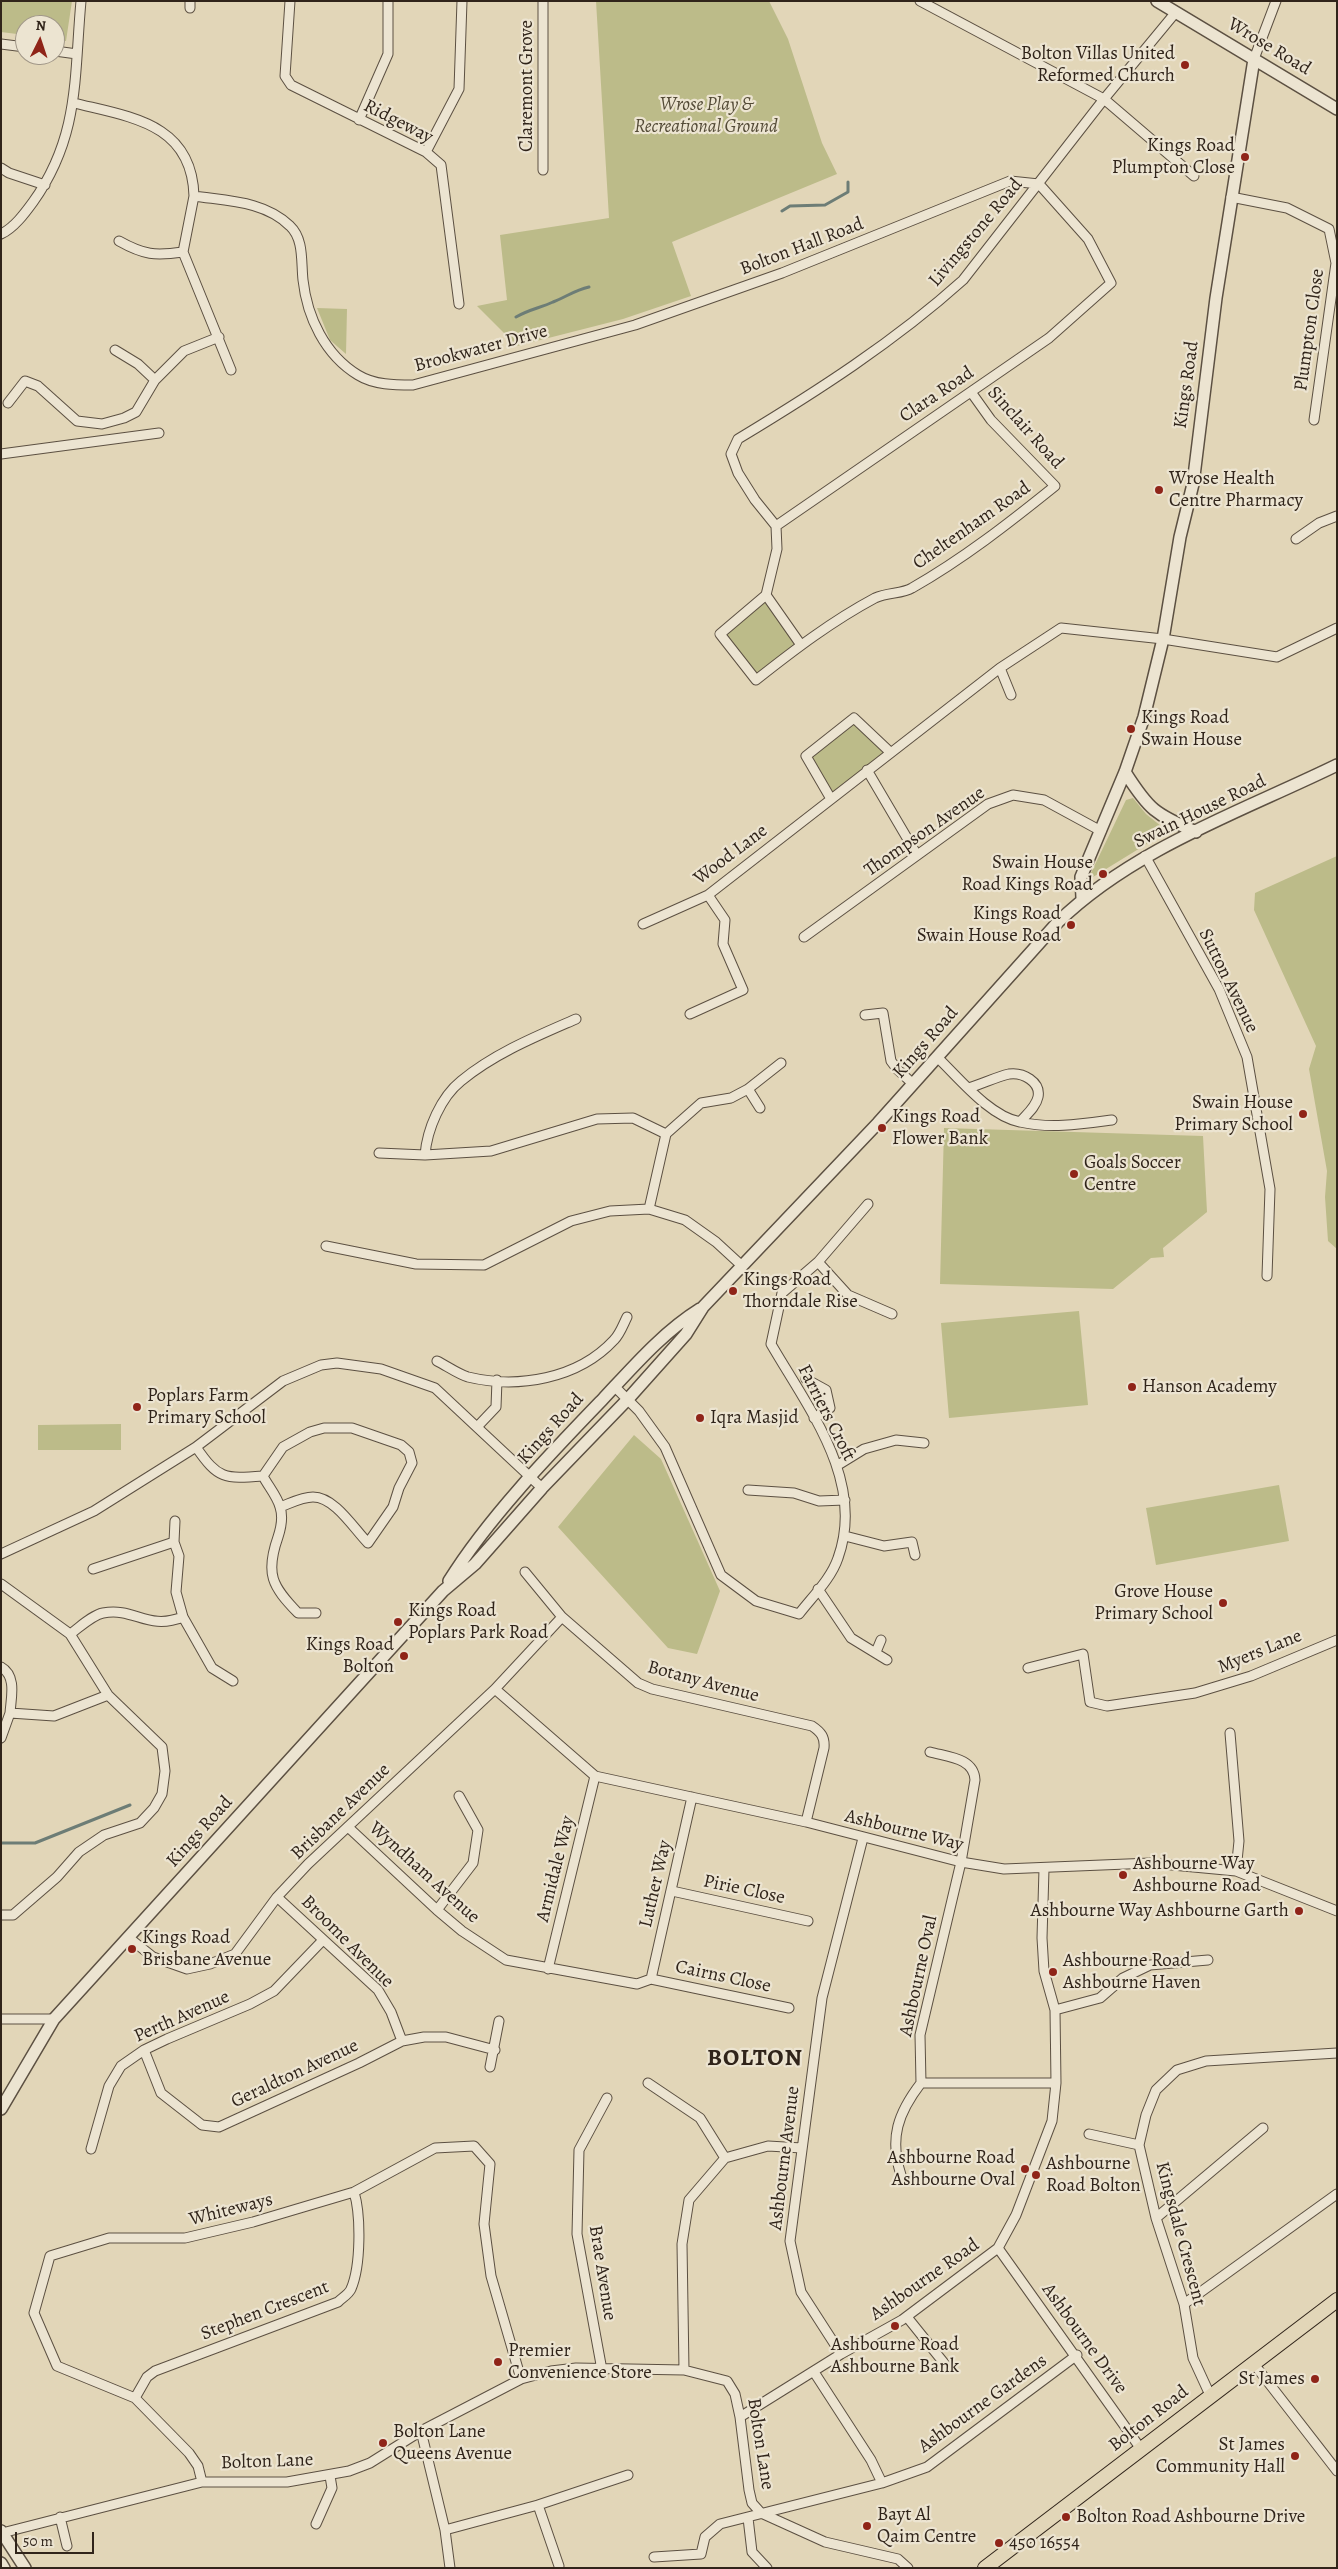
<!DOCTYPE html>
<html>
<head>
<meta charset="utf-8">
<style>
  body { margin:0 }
  #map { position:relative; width:1338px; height:2569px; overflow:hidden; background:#e2d6b8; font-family:Alegreya,serif }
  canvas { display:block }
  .frame { position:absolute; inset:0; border:2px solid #30241a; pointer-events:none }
  .north { position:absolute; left:15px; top:15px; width:50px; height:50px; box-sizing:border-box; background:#ece4d1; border:1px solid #a19788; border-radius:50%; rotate:4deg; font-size:14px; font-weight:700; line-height:20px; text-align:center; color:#30241a }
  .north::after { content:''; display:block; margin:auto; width:18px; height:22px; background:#8f2418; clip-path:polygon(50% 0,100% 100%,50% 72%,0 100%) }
  .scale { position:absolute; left:15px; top:2532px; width:79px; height:22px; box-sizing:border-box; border:2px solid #30241a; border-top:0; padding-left:6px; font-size:15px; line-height:18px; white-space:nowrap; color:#30241a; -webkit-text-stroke:4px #ece4d1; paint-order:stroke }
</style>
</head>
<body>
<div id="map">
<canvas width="1338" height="2569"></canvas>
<div class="frame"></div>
<div class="north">N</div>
<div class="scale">50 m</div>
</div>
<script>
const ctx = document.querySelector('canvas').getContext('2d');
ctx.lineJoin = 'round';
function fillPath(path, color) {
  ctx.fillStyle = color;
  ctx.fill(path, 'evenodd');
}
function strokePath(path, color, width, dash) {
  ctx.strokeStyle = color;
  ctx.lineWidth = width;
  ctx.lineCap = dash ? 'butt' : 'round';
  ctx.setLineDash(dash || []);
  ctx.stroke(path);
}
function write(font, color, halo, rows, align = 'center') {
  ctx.font = font + ' Alegreya,serif';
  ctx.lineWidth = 4.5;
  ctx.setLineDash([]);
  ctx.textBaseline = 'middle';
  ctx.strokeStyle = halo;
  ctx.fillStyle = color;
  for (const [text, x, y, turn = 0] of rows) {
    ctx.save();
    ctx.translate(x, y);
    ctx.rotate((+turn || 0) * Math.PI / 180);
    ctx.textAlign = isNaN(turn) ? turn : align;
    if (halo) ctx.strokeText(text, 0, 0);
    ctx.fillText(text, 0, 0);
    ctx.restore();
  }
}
fillPath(new Path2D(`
  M1 1H72L66 41 55 40V25H25V35L1 32Z
  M596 1H769L788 39 822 143 837 174 672 242 691 296 623 319 517 346 477 306 507 300 500 235 609 218Z
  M317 308 347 309 346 354 330 340Z
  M764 601 796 644 757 676 725 634Z
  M854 723 885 752 833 793 812 757Z
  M1133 798 1146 814 1161 826 1163 834 1093 877 1090 875 1126 800Z
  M1337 856V1249L1328 1241 1325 1197 1327 1171 1309 1069 1316 1046 1254 910 1255 893Z
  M944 1128 1203 1136 1207 1212 1163 1248 1164 1257 1151 1258 1113 1289 940 1284Z
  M1079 1311 1088 1405 949 1418 941 1323Z
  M121 1424V1450H38V1425Z
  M634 1435 661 1459 720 1591 697 1654 668 1648 558 1527Z
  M1279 1485 1289 1541 1156 1565 1146 1508Z`), '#bcbb89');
strokePath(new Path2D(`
  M782 211 790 206 825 205 848 192V182
  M516 317C530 309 540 308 553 302 566 297 575 290 589 287
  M1 1843H35L130 1805`), '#6d7d76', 3);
const minor = new Path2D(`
  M290 1 285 76 291 85 426 152 441 165 459 304
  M920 1 1104 99 1194 176
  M190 8V1
  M1 44 25 47
  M55 51 77 54
  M1254 59 1276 1
  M74 103C130 117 192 123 194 196 227 201 265 201 290 226 304 239 301 262 303 280 307 317 325 355 358 375 374 385 395 385 413 385L635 325 782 273 1010 181 1039 184 1088 239 1111 283 1049 338 776 526
  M359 120 388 54V1
  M426 152 459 89 462 1
  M1 168 9 173 45 185
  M543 170V1
  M194 196 183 252 231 370
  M1231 197 1287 208 1329 229 1336 263 1314 420
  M1 234C14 228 25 213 33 202 80 136 74 77 81 1
  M119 241C144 255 155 256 183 252
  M115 350 138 364 155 380
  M8 403 25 381 38 386 77 421 102 424 124 418 136 412 155 380 184 351 219 337
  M1 454 159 433
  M1296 539 1319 523 1337 516
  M766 595 720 634 756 680C794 650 832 621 875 598 888 592 902 594 912 588 963 559 1009 523 1055 486L991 420 971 392
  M801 645 766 595 777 549 776 526 755 500 738 473 731 454 738 439C816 392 894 342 963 280L1104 99 1176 12
  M1000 668 1011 695
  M867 770 917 855
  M831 799 806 756 854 718 890 752
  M1145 856 1219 989 1247 1057 1270 1189 1267 1276
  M643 924 708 895 1000 668 1061 628 1163 639 1277 657 1337 628
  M804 937 988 804 1013 795 1044 800 1101 831
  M690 1014 743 990 723 944 725 920 708 895
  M865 1015 883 1013 891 1061 897 1069 913 1084
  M937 1057C959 1078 989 1116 1020 1122 1051 1129 1082 1124 1112 1120
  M968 1088C982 1084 996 1077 1009 1074 1023 1072 1041 1082 1038 1097 1036 1107 1026 1115 1020 1122
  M748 1089 760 1108
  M379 1153 425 1155 491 1151 597 1119 633 1118 666 1134
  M425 1155C427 1129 441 1097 461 1081 495 1053 537 1036 576 1019
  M649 1209 666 1134 701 1103 731 1098 748 1089 781 1063
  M326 1246 416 1264 484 1265 571 1221 610 1211 649 1209 685 1220 716 1242 741 1265
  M818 1262 848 1295 892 1314
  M437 1361C447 1366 458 1374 468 1377 518 1389 578 1379 614 1340 620 1334 623 1325 627 1317
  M806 1379 826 1390 830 1408 814 1418
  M615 1387 639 1411 665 1447 721 1575 756 1601 799 1614C812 1597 831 1579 838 1558 866 1481 808 1408 771 1344L782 1293 818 1262 868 1204
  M477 1427 496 1407 497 1380
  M196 1447C218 1479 224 1479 263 1476 268 1486 277 1496 280 1507 283 1516 281 1528 278 1537 265 1574 272 1586 298 1613H316
  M838 1465 864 1449 896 1440 924 1443
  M263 1476 283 1447 310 1432 324 1428H352L401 1445 409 1452 412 1463 399 1488 393 1507 368 1543C354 1529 335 1497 313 1497 302 1497 291 1503 280 1507
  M748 1490 794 1493 819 1501 845 1500
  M175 1521 174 1542 179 1556 176 1592 183 1617 212 1668 233 1681
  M845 1536 884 1546 912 1542 915 1555
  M1 1554 94 1511 196 1447 283 1381 321 1365 337 1363 381 1369 435 1388 542 1488
  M93 1569 174 1542
  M525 1572 562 1617 638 1683 652 1689 812 1726C821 1732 825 1737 824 1748L806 1822
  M1 1584 70 1634 108 1695 162 1747 165 1771 162 1794 154 1808 140 1823 104 1835 79 1852 57 1877 13 1915H1
  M818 1589 851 1638 887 1660
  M70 1634C79 1628 92 1615 103 1613 135 1607 147 1631 183 1617
  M876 1652 881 1640
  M1 1667C17 1676 11 1698 10 1713
  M1028 1668 1083 1654 1090 1702 1107 1706 1195 1693 1251 1676 1337 1640
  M495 1689 595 1776 806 1822 961 1862 1004 1869 1151 1863 1236 1871 1337 1911
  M1230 1733 1239 1841 1236 1871
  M1 1738 10 1713 54 1716 108 1695
  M930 1752C948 1757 974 1758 975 1780L961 1862 920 2035 921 2083H1056
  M348 1827 437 1910 462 1931 506 1960 637 1984 651 1979
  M672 1891 808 1921
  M277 1897 378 1990 391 2012 402 2041
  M437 1910 473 1863 478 1830 459 1796
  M128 1937 153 1957 187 1969 210 1964 235 1954 277 1897 308 1864 495 1689 562 1617
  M548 1969 595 1776
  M651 1979 692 1797
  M651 1979 789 2008
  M1055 2010 1100 1998 1123 1978 1150 1965 1208 1960
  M1 2019H54
  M144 2050 161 2093 202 2125 219 2127 359 2063 402 2041 424 2037H446L495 2050
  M490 2067 499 2021
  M648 2083 700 2118 725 2158
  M1089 2134 1139 2145
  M91 2149 109 2086 121 2066 144 2050 167 2039 250 2004 274 1991 323 1940
  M901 2175C889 2138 898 2113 921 2083
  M1156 2218 1263 2128
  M998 2248 1141 2449
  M1184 2304 1337 2194
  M907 2317 948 2368
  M841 2354 801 2292 790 2241 822 1998 863 1838
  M1254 2364 1337 2471
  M602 2370 577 2234 579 2150 607 2098
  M684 2370 682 2244 689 2200 725 2158 768 2146 802 2148
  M814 2372 871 2460 882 2483
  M1210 2395 1193 2358 1184 2304 1156 2218 1139 2145 1146 2115 1156 2090 1177 2070 1206 2061 1337 2053
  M135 2398 147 2377 155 2371 338 2302C342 2298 349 2294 351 2289 361 2266 361 2215 354 2192
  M740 2417 841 2354 902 2320 998 2248 1016 2215 1052 2121 1056 2083 1055 2010 1044 1971 1042 1938 1044 1869
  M421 2431 445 2530 450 2568
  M202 2482 198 2466 189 2453 135 2398 57 2366 34 2313 50 2256 109 2238H185L253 2222 354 2192 435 2148 474 2146 490 2164 484 2224 491 2276 521 2379
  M538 2505 559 2566
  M60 2517 67 2546
  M748 2518 752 2552 767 2568
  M316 2524 332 2488 330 2476
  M445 2530 538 2505 628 2475
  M2 2533 202 2482H287L349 2471 370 2463 421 2431 521 2379 551 2371 576 2368 684 2370 727 2381 735 2394 740 2417 749 2490 752 2503 761 2513 825 2542 898 2559 908 2568
  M654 2557 701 2554 705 2537 720 2524 882 2483 927 2467 1077 2355`);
const tertiary = new Path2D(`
  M1157 1 1337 109
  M1125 772C1149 810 1155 814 1196 832
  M1082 898 1081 877 1125 772 1144 717 1163 639 1180 537 1193 484 1216 298 1254 59
  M449 1581C488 1518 551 1453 603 1399 633 1367 663 1332 700 1309
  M1 2109 54 2019 443 1591 475 1564 542 1488 628 1399 686 1334 703 1307 878 1123 1058 922C1134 848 1243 811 1337 765
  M1 2531 25 2568
  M1 2563 4 2568`);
const primary = new Path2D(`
  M985 2568 1337 2300`);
strokePath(minor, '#5c5042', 11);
strokePath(tertiary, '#5c5042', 14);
strokePath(primary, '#30241a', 16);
strokePath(minor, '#ece4d1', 9);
strokePath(tertiary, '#ece4d1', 11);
strokePath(primary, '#e2d6b8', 14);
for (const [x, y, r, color] of [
  [1185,65,5,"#8f2418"],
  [1245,157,5,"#8f2418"],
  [1159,490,5,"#8f2418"],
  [1131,729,5,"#8f2418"],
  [1103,874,5,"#8f2418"],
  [1071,925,5,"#8f2418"],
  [1303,1114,5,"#8f2418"],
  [882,1128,5,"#8f2418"],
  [1074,1174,5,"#8f2418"],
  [733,1291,5,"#8f2418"],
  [1132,1387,5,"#8f2418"],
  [137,1407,5,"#8f2418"],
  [700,1418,5,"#8f2418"],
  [1223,1603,5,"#8f2418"],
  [398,1622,5,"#8f2418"],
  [404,1656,5,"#8f2418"],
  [1123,1875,5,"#8f2418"],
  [1299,1911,5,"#8f2418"],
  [132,1949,5,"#8f2418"],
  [1053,1972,5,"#8f2418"],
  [1025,2169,5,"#8f2418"],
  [1036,2175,5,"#8f2418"],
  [895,2326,5,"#8f2418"],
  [498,2362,5,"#8f2418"],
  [1315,2379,5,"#8f2418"],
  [383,2443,5,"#8f2418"],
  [1295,2456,5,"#8f2418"],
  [1066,2517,5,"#8f2418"],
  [867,2526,5,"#8f2418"],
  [999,2543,5,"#8f2418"]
]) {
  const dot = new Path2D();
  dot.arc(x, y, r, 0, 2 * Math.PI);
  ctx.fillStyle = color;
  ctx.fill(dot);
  strokePath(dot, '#ece4d1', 2);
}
write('19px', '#30241a', '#ece4d1', [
  ["Wrose Road",1269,47,31],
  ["Claremont Grove",527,86,-90],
  ["Ridgeway",398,122,27],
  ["Livingstone Road",976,233,-50],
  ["Bolton Hall Road",802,247,-21],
  ["Plumpton Close",1310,330,-82],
  ["Brookwater Drive",481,349,-15],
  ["Kings Road",1187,385,-82],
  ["Clara Road",937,395,-34],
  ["Sinclair Road",1025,428,48],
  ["Cheltenham Road",972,526,-35],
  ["Swain House Road",1200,812,-26],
  ["Thompson Avenue",925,832,-35],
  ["Wood Lane",731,855,-37],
  ["Sutton Avenue",1228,981,64],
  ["Kings Road",926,1043,-49],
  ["Farriers Croft",826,1413,63],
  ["Kings Road",551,1429,-48],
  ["Myers Lane",1260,1652,-22],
  ["Botany Avenue",703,1682,15],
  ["Brisbane Avenue",341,1812,-44],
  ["Ashbourne Way",904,1831,14],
  ["Kings Road",200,1832,-48],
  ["Armidale Way",556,1869,-76],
  ["Wyndham Avenue",424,1873,42],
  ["Luther Way",656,1884,-77],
  ["Pirie Close",744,1890,12],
  ["Broome Avenue",347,1942,45],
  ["Ashbourne Oval",919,1976,-78],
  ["Cairns Close",723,1977,12],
  ["Perth Avenue",182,2017,-24],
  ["Geraldton Avenue",295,2074,-25],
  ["Ashbourne Avenue",785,2158,-83],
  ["Whiteways",231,2210,-14],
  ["Kingsdale Crescent",1180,2234,75],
  ["Brae Avenue",602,2273,81],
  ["Ashbourne Road",925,2280,-35],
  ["Stephen Crescent",265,2311,-21],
  ["Ashbourne Drive",1084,2339,54],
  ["Ashbourne Gardens",983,2404,-36],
  ["Bolton Road",1149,2419,-38],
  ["Bolton Lane",760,2444,81],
  ["Bolton Lane",267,2462,-2]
]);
write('19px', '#30241a', '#ece4d1', [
  ["Bolton Villas United",1175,54,"right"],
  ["Reformed Church",1175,76,"right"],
  ["Kings Road",1235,146,"right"],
  ["Plumpton Close",1235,168,"right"],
  ["Wrose Health",1169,479],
  ["Centre Pharmacy",1169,501],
  ["Kings Road",1141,718],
  ["Swain House",1141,740],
  ["Swain House",1093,863,"right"],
  ["Road Kings Road",1093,885,"right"],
  ["Kings Road",1061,914,"right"],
  ["Swain House Road",1061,936,"right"],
  ["Swain House",1293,1103,"right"],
  ["Primary School",1293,1125,"right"],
  ["Kings Road",892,1117],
  ["Flower Bank",892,1139],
  ["Goals Soccer",1084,1163],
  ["Centre",1084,1185],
  ["Kings Road",743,1280],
  ["Thorndale Rise",743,1302],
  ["Hanson Academy",1142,1387],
  ["Poplars Farm",147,1396],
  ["Primary School",147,1418],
  ["Iqra Masjid",710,1418],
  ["Grove House",1213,1592,"right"],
  ["Primary School",1213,1614,"right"],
  ["Kings Road",408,1611],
  ["Poplars Park Road",408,1633],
  ["Kings Road",394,1645,"right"],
  ["Bolton",394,1667,"right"],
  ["Ashbourne Way",1133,1864],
  ["Ashbourne Road",1133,1886],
  ["Ashbourne Way Ashbourne Garth",1289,1911,"right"],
  ["Kings Road",142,1938],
  ["Brisbane Avenue",142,1960],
  ["Ashbourne Road",1063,1961],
  ["Ashbourne Haven",1063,1983],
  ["Ashbourne Road",1015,2158,"right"],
  ["Ashbourne Oval",1015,2180,"right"],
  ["Ashbourne",1046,2164],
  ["Road Bolton",1046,2186],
  ["Ashbourne Road",895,2345,"center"],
  ["Ashbourne Bank",895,2367,"center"],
  ["Premier",508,2351],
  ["Convenience Store",508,2373],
  ["St James",1305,2379,"right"],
  ["Bolton Lane",393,2432],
  ["Queens Avenue",393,2454],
  ["St James",1285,2445,"right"],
  ["Community Hall",1285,2467,"right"],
  ["Bayt Al",877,2515],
  ["Qaim Centre",877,2537],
  ["Bolton Road Ashbourne Drive",1076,2517],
  ["450 16554",1009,2543]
], 'left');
write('italic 19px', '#534a36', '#ece4d1', [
  ["Wrose Play &",706,105],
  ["Recreational Ground",706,127]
]);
ctx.letterSpacing = '1px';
write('bold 24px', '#30241a', '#ece4d1', [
  ["BOLTON",755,2059]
]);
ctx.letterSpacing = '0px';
</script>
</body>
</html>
